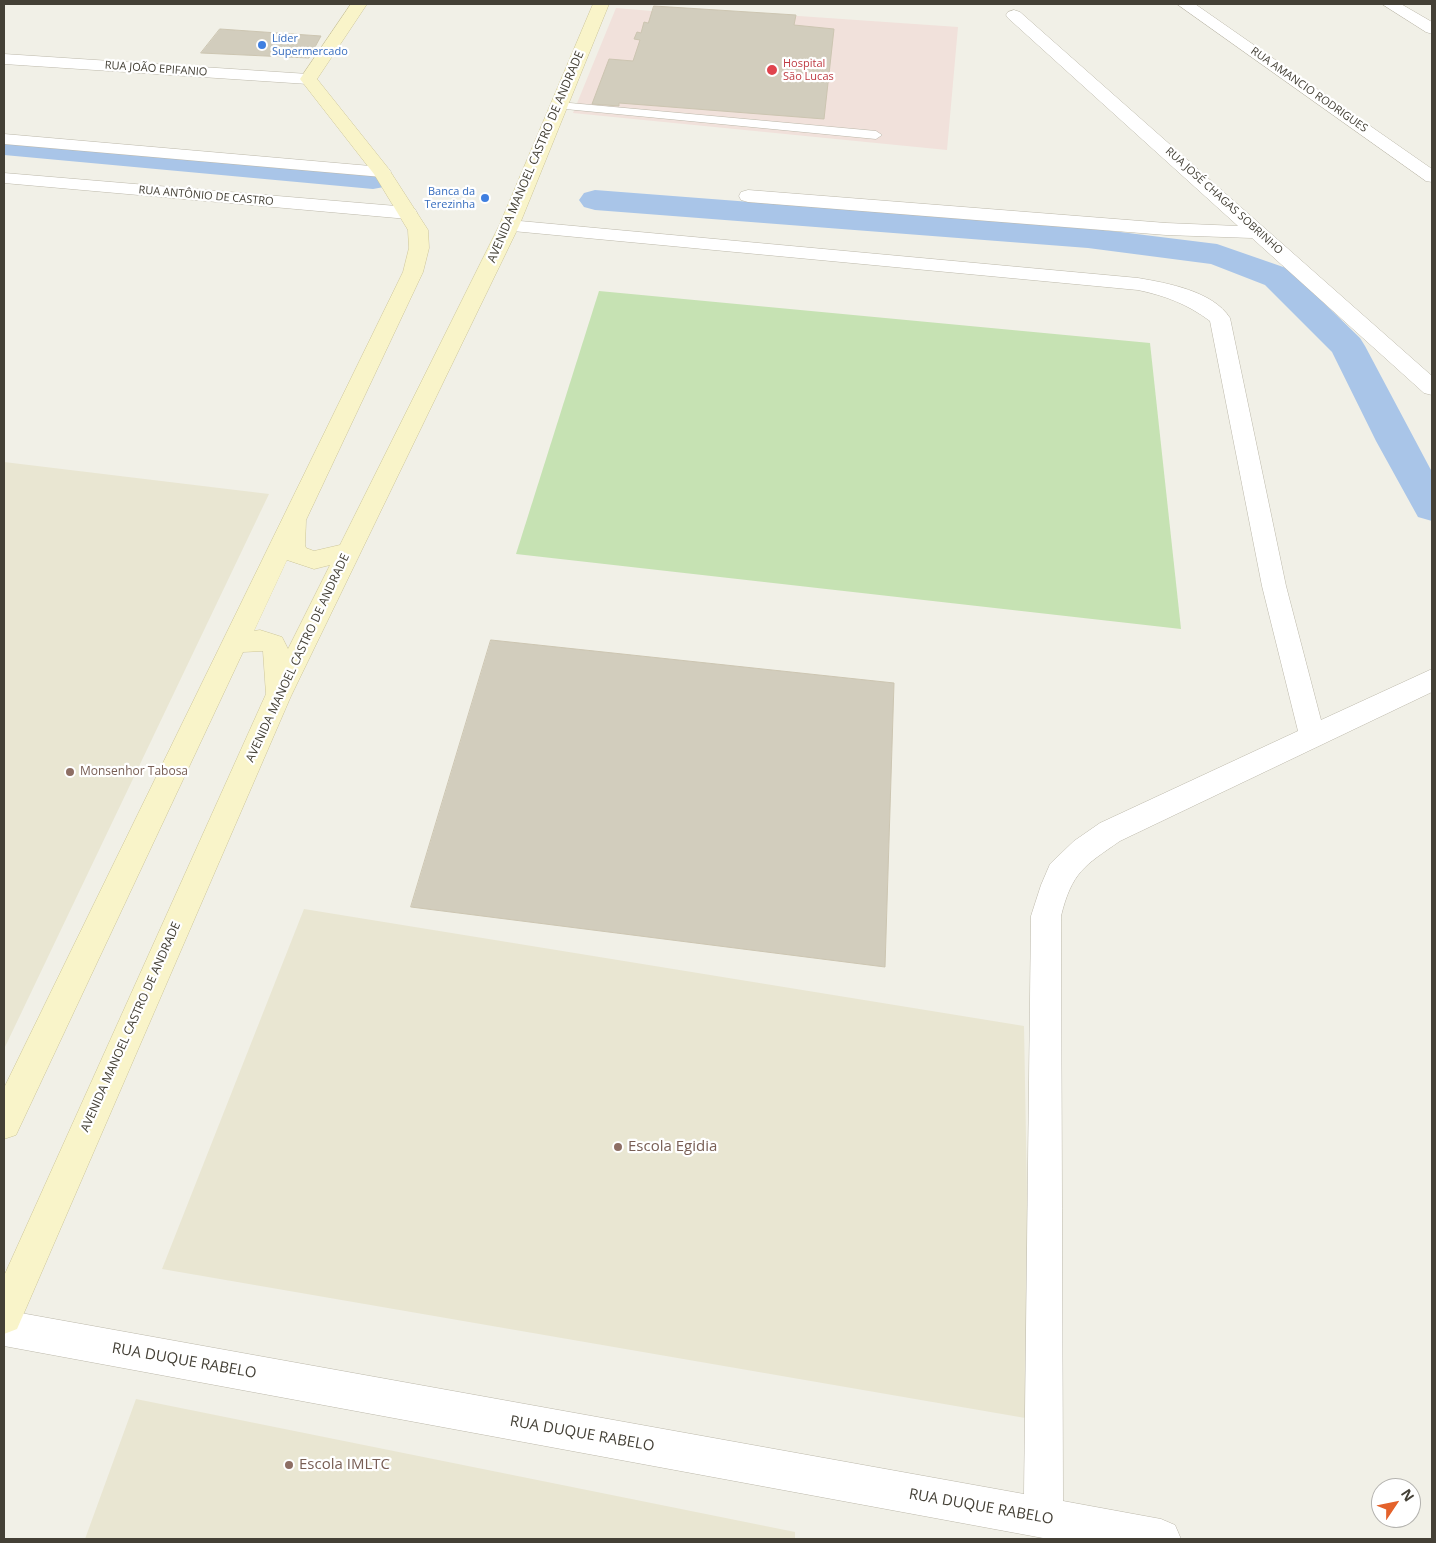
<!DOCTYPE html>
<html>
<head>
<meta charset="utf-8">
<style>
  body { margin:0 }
  #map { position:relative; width:1436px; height:1543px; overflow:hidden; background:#f1f0e7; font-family:"Open Sans",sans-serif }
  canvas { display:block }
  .frame { position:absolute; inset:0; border:5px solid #444036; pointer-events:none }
  .north { position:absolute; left:1371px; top:1478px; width:50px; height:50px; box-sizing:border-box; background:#fff; border:1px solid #b4b3af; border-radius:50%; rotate:56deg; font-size:14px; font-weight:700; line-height:20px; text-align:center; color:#444036 }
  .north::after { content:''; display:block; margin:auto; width:18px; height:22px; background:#e4622b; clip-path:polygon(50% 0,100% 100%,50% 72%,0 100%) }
</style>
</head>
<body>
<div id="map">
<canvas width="1436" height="1543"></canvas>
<div class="frame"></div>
<div class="north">N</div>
</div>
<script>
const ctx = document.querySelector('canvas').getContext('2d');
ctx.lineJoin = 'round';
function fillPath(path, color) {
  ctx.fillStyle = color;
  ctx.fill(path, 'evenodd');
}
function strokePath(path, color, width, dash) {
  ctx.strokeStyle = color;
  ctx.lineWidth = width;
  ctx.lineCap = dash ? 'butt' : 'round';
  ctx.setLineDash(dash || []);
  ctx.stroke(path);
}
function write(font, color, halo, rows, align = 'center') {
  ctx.font = font + ' "Open Sans",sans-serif';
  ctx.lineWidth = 4.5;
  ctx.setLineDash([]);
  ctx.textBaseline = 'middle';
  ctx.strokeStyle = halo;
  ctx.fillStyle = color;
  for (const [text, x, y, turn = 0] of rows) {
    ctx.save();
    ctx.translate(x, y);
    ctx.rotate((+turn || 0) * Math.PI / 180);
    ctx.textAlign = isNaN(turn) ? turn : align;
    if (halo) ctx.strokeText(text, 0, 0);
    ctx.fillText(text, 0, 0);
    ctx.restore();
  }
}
fillPath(new Path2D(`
  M4 462 269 494 4 1049Z
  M304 909 1024 1026 1031 1419 162 1269Z
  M136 1399 795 1532V1539H85Z`), '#e9e6d2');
fillPath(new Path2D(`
  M654 6 958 27 947 150 573 113 616 8 652 11Z`), '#f1e1db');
fillPath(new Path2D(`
  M599 291 1150 343 1181 629 516 554Z`), '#c6e2b3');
fillPath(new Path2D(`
  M4 137 373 171 384 173 389 180 384 187 373 189 4 155Z
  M595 190 1088 228 1217 244 1289 269 1360 338 1365 346 1432 472V521L1418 517 1376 441 1332 352 1265 285 1211 264 1088 248 595 210 584 207 579 200 584 193Z`), '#a9c5e8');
const building = new Path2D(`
  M654 6 796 15 794 25 834 29 824 119 619 103V106L592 104 609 59 633 61 640 40 634 39 637 32 641 33 644 22 648 23Z
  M220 29 321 36 309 58 201 53Z
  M491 640 894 683 885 967 411 907Z`);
fillPath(building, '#d2cdbd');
strokePath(building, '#ccc5b1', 1);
const lane = new Path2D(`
  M559 102 876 131 882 135 876 139 555 108V104Z`);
const street = new Path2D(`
  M1177 4H1195L1432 169V182L1426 181Z
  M1382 4H1401L1432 22V34L1426 32Z
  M1014 10 1020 12 1432 376V395L1424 393 1252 238 1166 235 748 202 741 200 739 196 741 192 748 190 1166 223 1238 226 1008 18 1006 15 1008 12Z
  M4 54 308 74 314 75 316 79 314 83 308 84 4 64Z
  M4 134 382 167 388 168 391 172 388 176 382 177 4 144Z
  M4 173 408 207 415 209 417 213 415 217 408 219 4 183Z
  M509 220 1138 278C1167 283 1213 291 1230 318L1286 586 1321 720 1432 669V692L1120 841C1084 866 1072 872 1061 916L1063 1501 1161 1519 1175 1525 1181 1539 1043 1538 4 1346V1310L1024 1494 1031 916 1041 885 1050 864 1074 841 1100 823 1298 731 1262 586 1210 321C1187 304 1166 296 1138 290L502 230 499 226 502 222Z`);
const secondary = new Path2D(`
  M351 4H367L317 79 388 168 428 230 429 248 423 272 306 520 305 545 306 548 314 551 340 545 499 226 593 4H609L519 226 291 696 17 1329 4 1334V1276L266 694 263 651 243 652 16 1135 4 1139V1088L403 272 409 248 408 230 374 174 300 79ZM287 560 314 569 330 565 288 649 282 637 260 630 254 631Z`);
strokePath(lane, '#bcb8aa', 1);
strokePath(street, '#bcb8aa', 1);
strokePath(secondary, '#cdc69a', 1);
fillPath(lane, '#fff');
fillPath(street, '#fff');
fillPath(secondary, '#f9f4c9');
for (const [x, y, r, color] of [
  [262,45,5,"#3f7fe0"],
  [772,70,6,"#e0444e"],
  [485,198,5,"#3f7fe0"],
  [70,772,5,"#8d6e63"],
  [618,1147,5,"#8d6e63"],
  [289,1465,5,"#8d6e63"]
]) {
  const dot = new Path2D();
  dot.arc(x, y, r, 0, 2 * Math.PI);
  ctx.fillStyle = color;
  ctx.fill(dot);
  strokePath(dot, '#fff', 2);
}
write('11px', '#366cbe', '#fff', [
  ["Líder",272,39],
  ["Supermercado",272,52],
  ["Banca da",475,192,"right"],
  ["Terezinha",475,205,"right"]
], 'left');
write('11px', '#be3a42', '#fff', [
  ["Hospital",783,64],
  ["São Lucas",783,77]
], 'left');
write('11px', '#444036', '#fff', [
  ["RUA JOÃO EPIFANIO",156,69,4],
  ["RUA AMANCIO RODRIGUES",1309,90,35],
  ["RUA ANTÔNIO DE CASTRO",206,196,5],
  ["RUA JOSÉ CHAGAS SOBRINHO",1224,201,42]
]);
write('12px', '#444036', '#fff', [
  ["AVENIDA MANOEL CASTRO DE ANDRADE",536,157,-67],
  ["AVENIDA MANOEL CASTRO DE ANDRADE",298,658,-65],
  ["AVENIDA MANOEL CASTRO DE ANDRADE",131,1027,-66]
]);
write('12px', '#785e54', '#fff', [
  ["Monsenhor Tabosa",80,772]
], 'left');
write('15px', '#785e54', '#fff', [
  ["Escola Egidia",628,1147],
  ["Escola IMLTC",299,1465]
], 'left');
write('15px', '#444036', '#fff', [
  ["RUA DUQUE RABELO",184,1361,10],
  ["RUA DUQUE RABELO",582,1434,10],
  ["RUA DUQUE RABELO",981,1507,10]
]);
</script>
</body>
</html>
